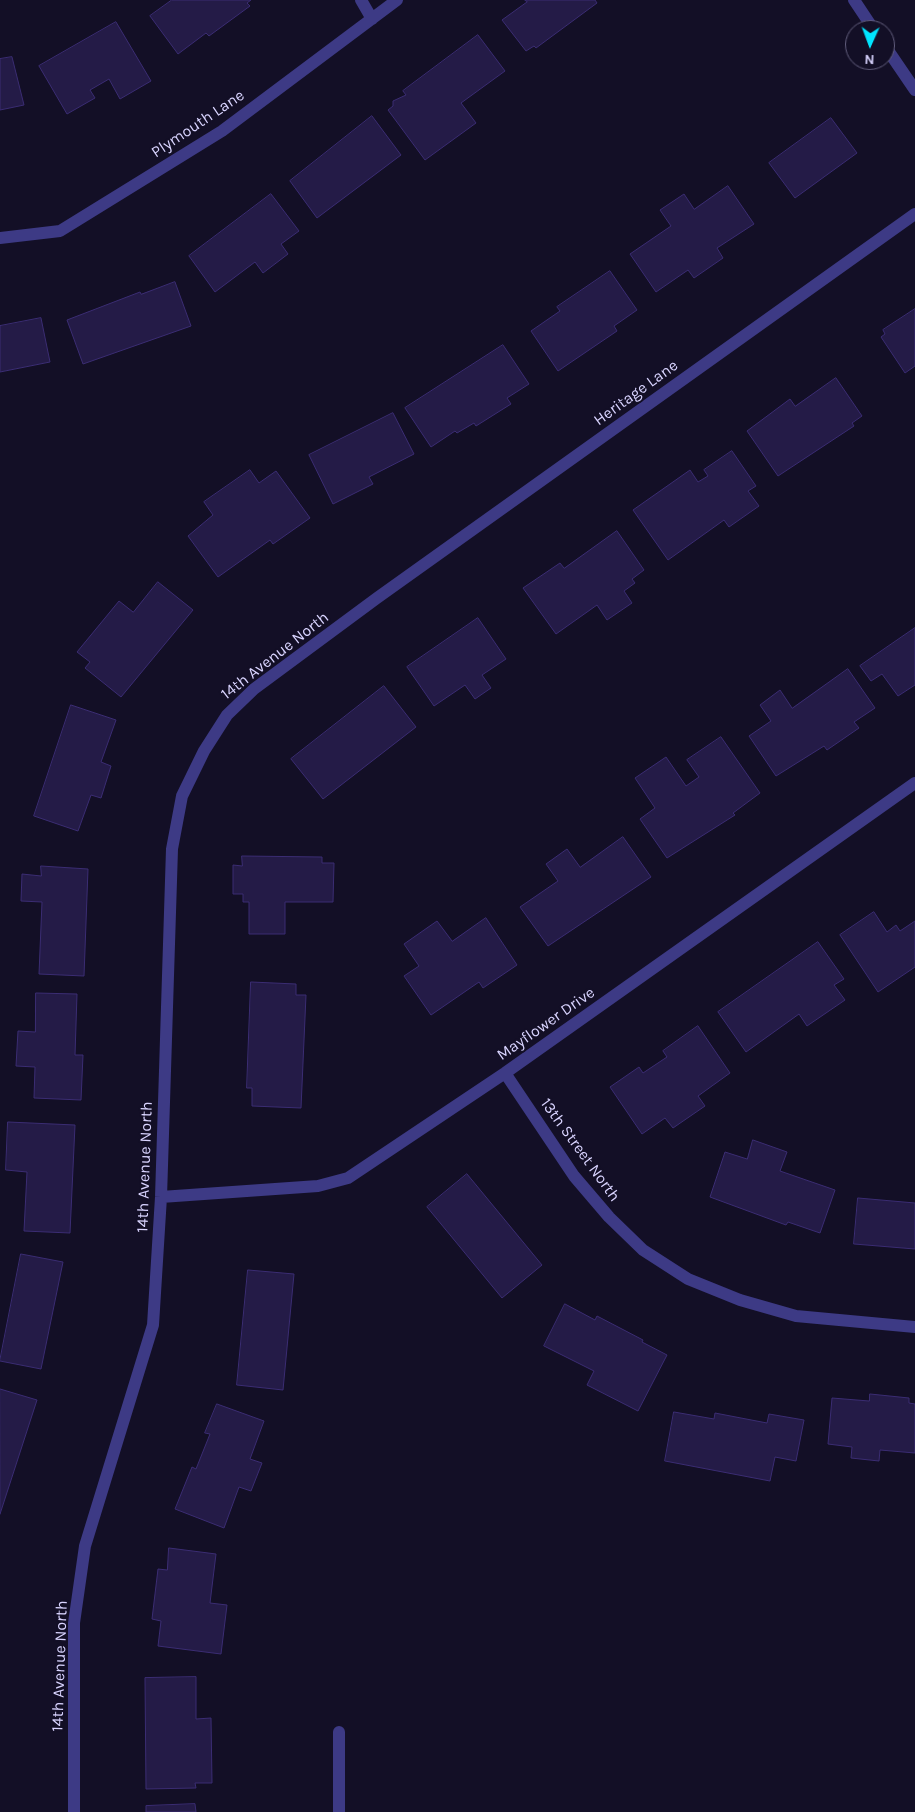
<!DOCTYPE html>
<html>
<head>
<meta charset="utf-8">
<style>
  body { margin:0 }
  #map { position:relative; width:915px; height:1812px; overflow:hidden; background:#130f26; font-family:Karla,sans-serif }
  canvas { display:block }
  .north { position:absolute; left:845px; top:20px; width:50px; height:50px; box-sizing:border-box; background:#130f26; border:1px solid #625e7d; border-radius:50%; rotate:182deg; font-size:14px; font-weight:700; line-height:20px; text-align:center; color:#d9d4ff }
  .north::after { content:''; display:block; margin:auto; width:18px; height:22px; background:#00e5ff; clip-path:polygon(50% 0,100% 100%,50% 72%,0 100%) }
</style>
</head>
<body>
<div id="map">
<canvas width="915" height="1812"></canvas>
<div class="north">N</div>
</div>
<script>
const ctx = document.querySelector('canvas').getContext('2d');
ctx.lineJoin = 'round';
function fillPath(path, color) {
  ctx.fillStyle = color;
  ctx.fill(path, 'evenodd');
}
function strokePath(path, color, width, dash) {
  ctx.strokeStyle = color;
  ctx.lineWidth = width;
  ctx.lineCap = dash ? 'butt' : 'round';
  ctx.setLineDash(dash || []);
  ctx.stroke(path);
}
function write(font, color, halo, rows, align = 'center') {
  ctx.font = font + ' Karla,sans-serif';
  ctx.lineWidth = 4;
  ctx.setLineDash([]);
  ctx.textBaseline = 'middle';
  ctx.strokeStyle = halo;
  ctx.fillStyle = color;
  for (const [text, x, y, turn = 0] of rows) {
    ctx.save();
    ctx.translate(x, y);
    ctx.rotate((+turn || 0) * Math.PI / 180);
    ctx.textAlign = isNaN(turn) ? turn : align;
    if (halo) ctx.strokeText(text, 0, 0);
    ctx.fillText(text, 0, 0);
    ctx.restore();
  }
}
const building = new Path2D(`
  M172 0H251L247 3 250 6 209 36 206 33 178 54 150 16Z
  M525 0H595L597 3 536 48 534 46 526 51 502 20 527 2Z
  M116 22 151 81 120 99 109 79 90 90 95 98 67 114 39 66Z
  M478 35 505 71 461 103 476 123 425 160 388 110 393 106V101L406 95 403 91Z
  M12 57 24 105 0 110V59Z
  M372 116 401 155 317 218 290 181Z
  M831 118 857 153 795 198 769 163Z
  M728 186 754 224 717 248 723 258 694 278 688 270 656 292 630 254 671 226 660 210 684 194 694 209Z
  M271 194 299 231 281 244 288 254 263 273 255 262 215 292 189 256Z
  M610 271 637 310 614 326 617 331 558 371 531 331 560 311 557 307Z
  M175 282 191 326 83 364 67 320 140 292 141 294Z
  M915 309V366L905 373 881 337 885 334 883 330Z
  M41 318 50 362 0 372V326Z
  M503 345 529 384 507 398 511 404 476 426 474 423 457 433 455 431 431 447 405 408Z
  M836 378 862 416 852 423 854 426 778 476 747 431 790 399 795 406Z
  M393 413 414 454 369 477 373 484 333 504 309 455Z
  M732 451 756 486 748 491 759 506 729 527 724 520 668 560 633 510 690 470 698 482 708 476 704 470Z
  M250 470 259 483 276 471 310 518 273 544 270 540 218 577 188 536 213 515 204 502Z
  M617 531 644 570 632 579 635 583 624 591 632 603 607 620 597 605 556 634 523 588 560 563 564 568Z
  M158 582 193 610 121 697 85 668 90 662 77 652 119 601 133 612Z
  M478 618 506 659 482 675 491 688 475 699 465 685 434 706 407 667Z
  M915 628V685L898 696 882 674 871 681 860 666Z
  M848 669 875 708 854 722 859 728 827 750 824 746 776 776 749 736 771 721 760 705 780 690 792 708Z
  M384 686 416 727 323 799 291 759Z
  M71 705 116 720 101 762 111 766 101 798 91 795 78 831 34 816Z
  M721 737 760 793 733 813 735 815 667 858 640 819 655 808 635 778 666 757 686 786 699 777 687 760Z
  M623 837 651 877 548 946 520 907 558 881 546 864 567 849 580 867Z
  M242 856 322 857V863H334L333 902H285V934H249V902H243V894H233V865L242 866Z
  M41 866 88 869 84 976 39 974 42 902 21 901 22 874 41 876Z
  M874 912 887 932 896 925 900 931 915 921V967L878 992 840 935Z
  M486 918 517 965 483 988 479 982 431 1015 404 976 419 966 404 944 437 921 452 941Z
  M818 942 844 979 834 985 845 1000 807 1026 799 1014 746 1052 718 1012Z
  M251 982 296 984V995H306L301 1108 252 1106V1088H247Z
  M36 993 77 994 75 1055H83L81 1100 34 1098 35 1067 16 1066 18 1031 35 1032Z
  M698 1026 730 1073 698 1096 705 1106 673 1128 665 1118 642 1134 610 1087 639 1067 643 1073 667 1057 663 1051Z
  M8 1122 75 1125 70 1233 24 1231 27 1172 6 1170Z
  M753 1140 787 1152 780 1171 835 1190 820 1233 788 1222 786 1225 710 1197 725 1152 747 1159Z
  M467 1174 542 1265 502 1298 427 1207Z
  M858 1198 915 1203V1249L854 1244Z
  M21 1254 63 1262 41 1369 0 1361Z
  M248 1270 294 1274 283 1390 237 1385Z
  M565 1304 595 1320 597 1316 643 1340 642 1342 667 1355 638 1411 587 1385 594 1371 544 1346Z
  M0 1389 37 1400 0 1514Z
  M870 1394 909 1398V1403L915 1404V1453L880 1450 879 1461 851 1458 852 1447 828 1444 832 1398 869 1401Z
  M217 1404 264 1421 250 1459 262 1463 251 1491 239 1487 224 1528 175 1509 192 1467 196 1469 210 1434 205 1433Z
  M674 1412 714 1419 715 1413 767 1423 769 1414 804 1420 796 1461 775 1457 770 1481 665 1461Z
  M169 1548 216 1554 210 1603 227 1605 221 1654 158 1646 161 1621 152 1619 158 1569 167 1570Z
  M196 1677V1719L211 1718 212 1783H195L196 1788 146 1789 145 1678Z
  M195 1804 196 1812H146V1806Z`);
fillPath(building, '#241b47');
strokePath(building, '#3b2d73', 1);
strokePath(new Path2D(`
  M361 0 372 19
  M854 0 874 30
  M885 46 915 90
  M0 238 60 231 222 131 397 0
  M505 1073 574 1176 609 1217 643 1250 688 1279 740 1300 796 1316 915 1327
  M161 1197 318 1186 348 1178 505 1073 915 783
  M74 1812V1623L85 1546 153 1325 161 1197 172 849 182 796 204 751 227 715 254 689 377 598 915 214
  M339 1812V1732`), '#3d3a85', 12);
write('16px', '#d9d4ff', '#130f26', [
  ["Plymouth Lane",198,124,-34],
  ["Heritage Lane",636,393,-36],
  ["14th Avenue North",275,656,-38],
  ["Mayflower Drive",546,1024,-35],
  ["13th Street North",580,1150,54],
  ["14th Avenue North",145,1167,-88],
  ["14th Avenue North",60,1666,-88]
]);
</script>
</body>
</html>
